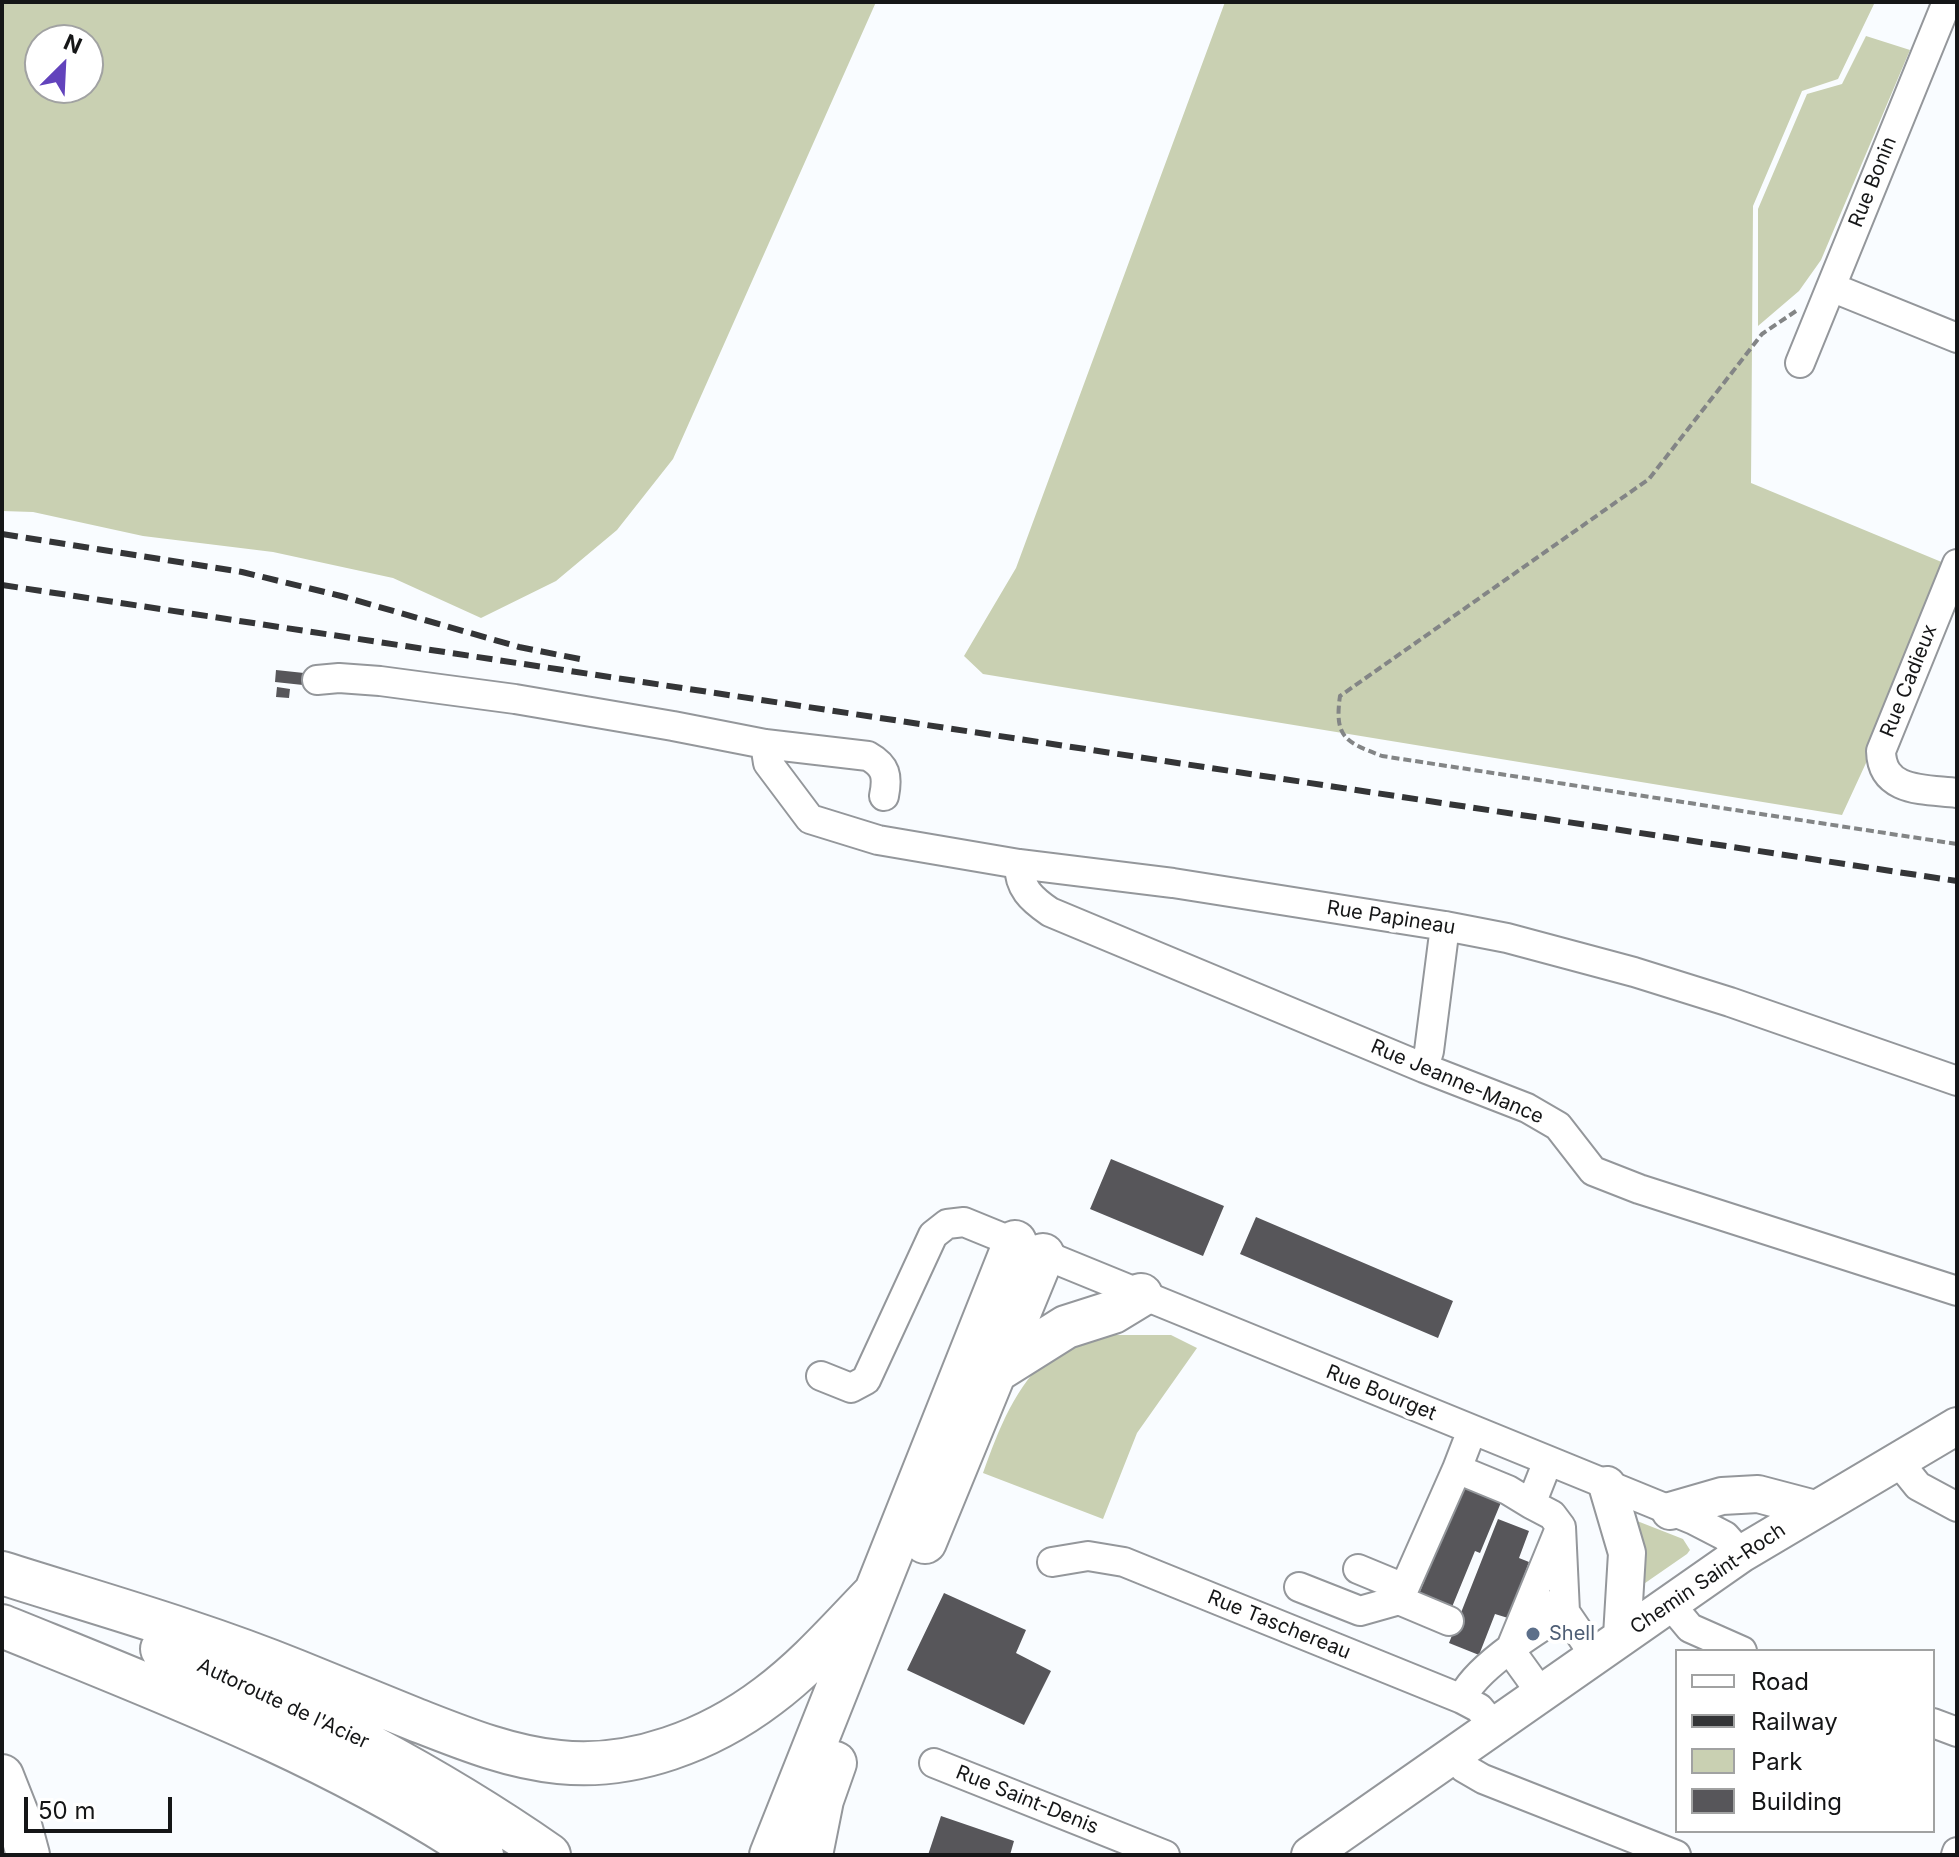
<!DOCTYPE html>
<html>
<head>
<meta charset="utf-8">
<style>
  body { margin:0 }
  #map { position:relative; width:1959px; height:1857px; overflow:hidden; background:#f9fcff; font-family:Inter,sans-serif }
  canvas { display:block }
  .frame { position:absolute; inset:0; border:4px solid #151617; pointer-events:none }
  .legend { position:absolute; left:1675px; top:1649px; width:260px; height:184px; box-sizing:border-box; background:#fff; border:2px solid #a1a2a2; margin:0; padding:10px 14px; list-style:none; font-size:24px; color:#151617 }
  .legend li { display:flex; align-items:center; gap:16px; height:40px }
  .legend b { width:40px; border:2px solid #a1a2a2 }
  .north { position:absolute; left:24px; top:24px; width:80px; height:80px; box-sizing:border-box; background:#fff; border:2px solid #a1a2a2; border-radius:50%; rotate:24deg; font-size:22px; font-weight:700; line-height:32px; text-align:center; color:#151617 }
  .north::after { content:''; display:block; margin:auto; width:28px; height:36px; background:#6243bc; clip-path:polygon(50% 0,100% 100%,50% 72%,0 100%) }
  .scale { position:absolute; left:24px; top:1797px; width:148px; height:36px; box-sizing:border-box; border:4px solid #151617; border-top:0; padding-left:10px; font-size:24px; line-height:28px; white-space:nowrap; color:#151617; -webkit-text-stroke:6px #fff; paint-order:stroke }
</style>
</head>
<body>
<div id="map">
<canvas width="1959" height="1857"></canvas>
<div class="frame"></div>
<ul class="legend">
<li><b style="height:10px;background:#fff"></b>Road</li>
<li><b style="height:10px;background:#343537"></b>Railway</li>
<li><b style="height:22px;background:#c9d0b2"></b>Park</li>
<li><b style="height:22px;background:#57565a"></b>Building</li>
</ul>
<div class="north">N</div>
<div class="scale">50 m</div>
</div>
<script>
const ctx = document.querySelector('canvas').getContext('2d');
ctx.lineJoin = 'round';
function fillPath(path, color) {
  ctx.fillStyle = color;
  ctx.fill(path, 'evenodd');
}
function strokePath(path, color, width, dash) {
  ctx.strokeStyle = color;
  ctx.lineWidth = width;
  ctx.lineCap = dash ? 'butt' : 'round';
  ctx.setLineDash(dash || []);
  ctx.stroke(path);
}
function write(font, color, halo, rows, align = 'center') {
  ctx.font = font + ' Inter,sans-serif';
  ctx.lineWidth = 8;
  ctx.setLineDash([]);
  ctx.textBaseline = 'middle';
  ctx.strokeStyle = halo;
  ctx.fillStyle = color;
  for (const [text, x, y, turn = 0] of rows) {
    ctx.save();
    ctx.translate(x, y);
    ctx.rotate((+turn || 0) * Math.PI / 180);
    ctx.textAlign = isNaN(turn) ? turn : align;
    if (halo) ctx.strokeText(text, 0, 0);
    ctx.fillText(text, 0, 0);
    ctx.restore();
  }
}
fillPath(new Path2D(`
  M2 2H876L673 459 617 530 556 581 481 618 393 578 273 552 143 536 33 512 2 511ZM88 40V88H40V40Z
  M1225 2H1875L1838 79 1802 91 1753 206 1751 483 1956 568 1842 815 983 674 964 656 1016 568Z
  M1866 36 1910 50 1821 260 1799 291 1758 326V209L1807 94 1842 84Z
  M1087 1335H1171L1197 1348 1137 1433 1103 1519 983 1473C999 1429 1015 1385 1053 1353 1062 1346 1076 1341 1087 1335Z
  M1632 1519 1683 1539 1690 1550 1687 1554 1635 1590Z`), '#c9d0b2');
fillPath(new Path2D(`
  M276 670 304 673 303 685 275 682Z
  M277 687 290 689 289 698 276 697Z
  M1111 1159 1224 1206 1203 1256 1090 1209Z
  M1256 1217 1453 1301 1438 1338 1240 1254Z
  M1464 1484 1502 1500 1480 1553 1475 1551 1452 1607 1419 1594Z
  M1498 1519 1529 1531 1519 1558 1529 1562 1508 1618 1495 1614 1479 1655 1449 1643Z
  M944 1593 1026 1630 1016 1653 1051 1671 1024 1725 907 1670Z
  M941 1816 1014 1841 1010 1855H928Z`), '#57565a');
const minor = new Path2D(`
  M1831 287 1957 338
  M1800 363 1947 2
  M1957 564 1881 751C1882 793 1925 789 1957 793
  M317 680 339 678 380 681 515 699 673 726 765 744 868 756C886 766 888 776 884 796
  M765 744 768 763 810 819 878 840 1019 864 1173 883 1445 926 1507 938 1634 972 1730 1002 1957 1081
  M1019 864C1019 888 1031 899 1050 912L1424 1068 1527 1108 1558 1126 1593 1171 1639 1189 1957 1291
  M1424 1068 1429 1051 1445 926
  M821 1376 851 1388 866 1380 933 1235 947 1224 964 1222 1694 1520 1725 1536 1741 1554
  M1472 1430 1457 1469 1508 1490 1531 1504
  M1897 1460 1918 1486 1957 1507
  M1052 1562 1088 1556 1124 1562 1462 1699 1479 1708 1494 1726
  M1358 1569 1404 1588
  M1299 1587 1360 1611 1399 1600
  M1670 1604 1690 1628 1742 1651
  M1548 1605 1565 1612 1595 1656
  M1449 1621 1399 1600 1457 1469
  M1541 1693 1510 1650 1558 1533
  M1462 1699C1474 1668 1537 1630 1565 1612L1561 1527 1552 1515 1531 1504 1548 1461
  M1933 1723 1957 1732
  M1453 1755 1464 1768 1483 1779 1676 1855
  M934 1763 1165 1855
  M1956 1855 1957 1852`);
const major = new Path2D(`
  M1607 1485 1627 1553 1622 1636
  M1670 1511 1722 1496 1758 1494 1815 1509
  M1310 1855 1741 1554 1957 1426`);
const highway = new Path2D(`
  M996 1371 1066 1327 1113 1312 1141 1295
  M925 1542 1043 1255
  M2 1573C100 1604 200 1632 296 1671 335 1687 374 1703 414 1719 460 1737 508 1757 559 1762 633 1770 710 1740 768 1696 807 1667 839 1630 873 1595
  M2 1626C167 1693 333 1756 482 1855
  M162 1649C299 1705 427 1770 549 1855
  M2 1776 17 1814 28 1855
  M771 1855 1015 1242
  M811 1855 822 1800 835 1763`);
strokePath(minor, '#94979b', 32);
strokePath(major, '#94979b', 40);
strokePath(highway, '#94979b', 46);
strokePath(new Path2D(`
  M1796 311 1762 334 1649 479 1340 696C1334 738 1346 742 1382 756L1957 844`), '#838586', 4, [8, 4]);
strokePath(minor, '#fff', 28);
strokePath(major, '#fff', 36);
strokePath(highway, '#fff', 42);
strokePath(new Path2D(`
  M2 534 242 572 341 596 519 647 585 660
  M2 585 1957 881`), '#343537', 6, [16, 8]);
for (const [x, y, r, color] of [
  [1533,1634,8,"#5c6f8a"]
]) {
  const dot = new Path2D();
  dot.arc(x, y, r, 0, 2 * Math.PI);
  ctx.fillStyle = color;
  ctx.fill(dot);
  strokePath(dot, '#fff', 3);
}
write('20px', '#151617', '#fff', [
  ["Rue Bonin",1873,182,-68],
  ["Rue Cadieux",1909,681,-68],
  ["Rue Papineau",1391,918,9],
  ["Rue Jeanne-Mance",1457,1082,23],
  ["Rue Bourget",1381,1393,22],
  ["Chemin Saint-Roch",1708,1579,-34],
  ["Rue Taschereau",1279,1625,22],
  ["Autoroute de l'Acier",283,1704,25],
  ["Rue Saint-Denis",1027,1800,22]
]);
write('20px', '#4e5e75', '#fff', [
  ["Shell",1549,1634]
], 'left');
</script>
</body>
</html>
